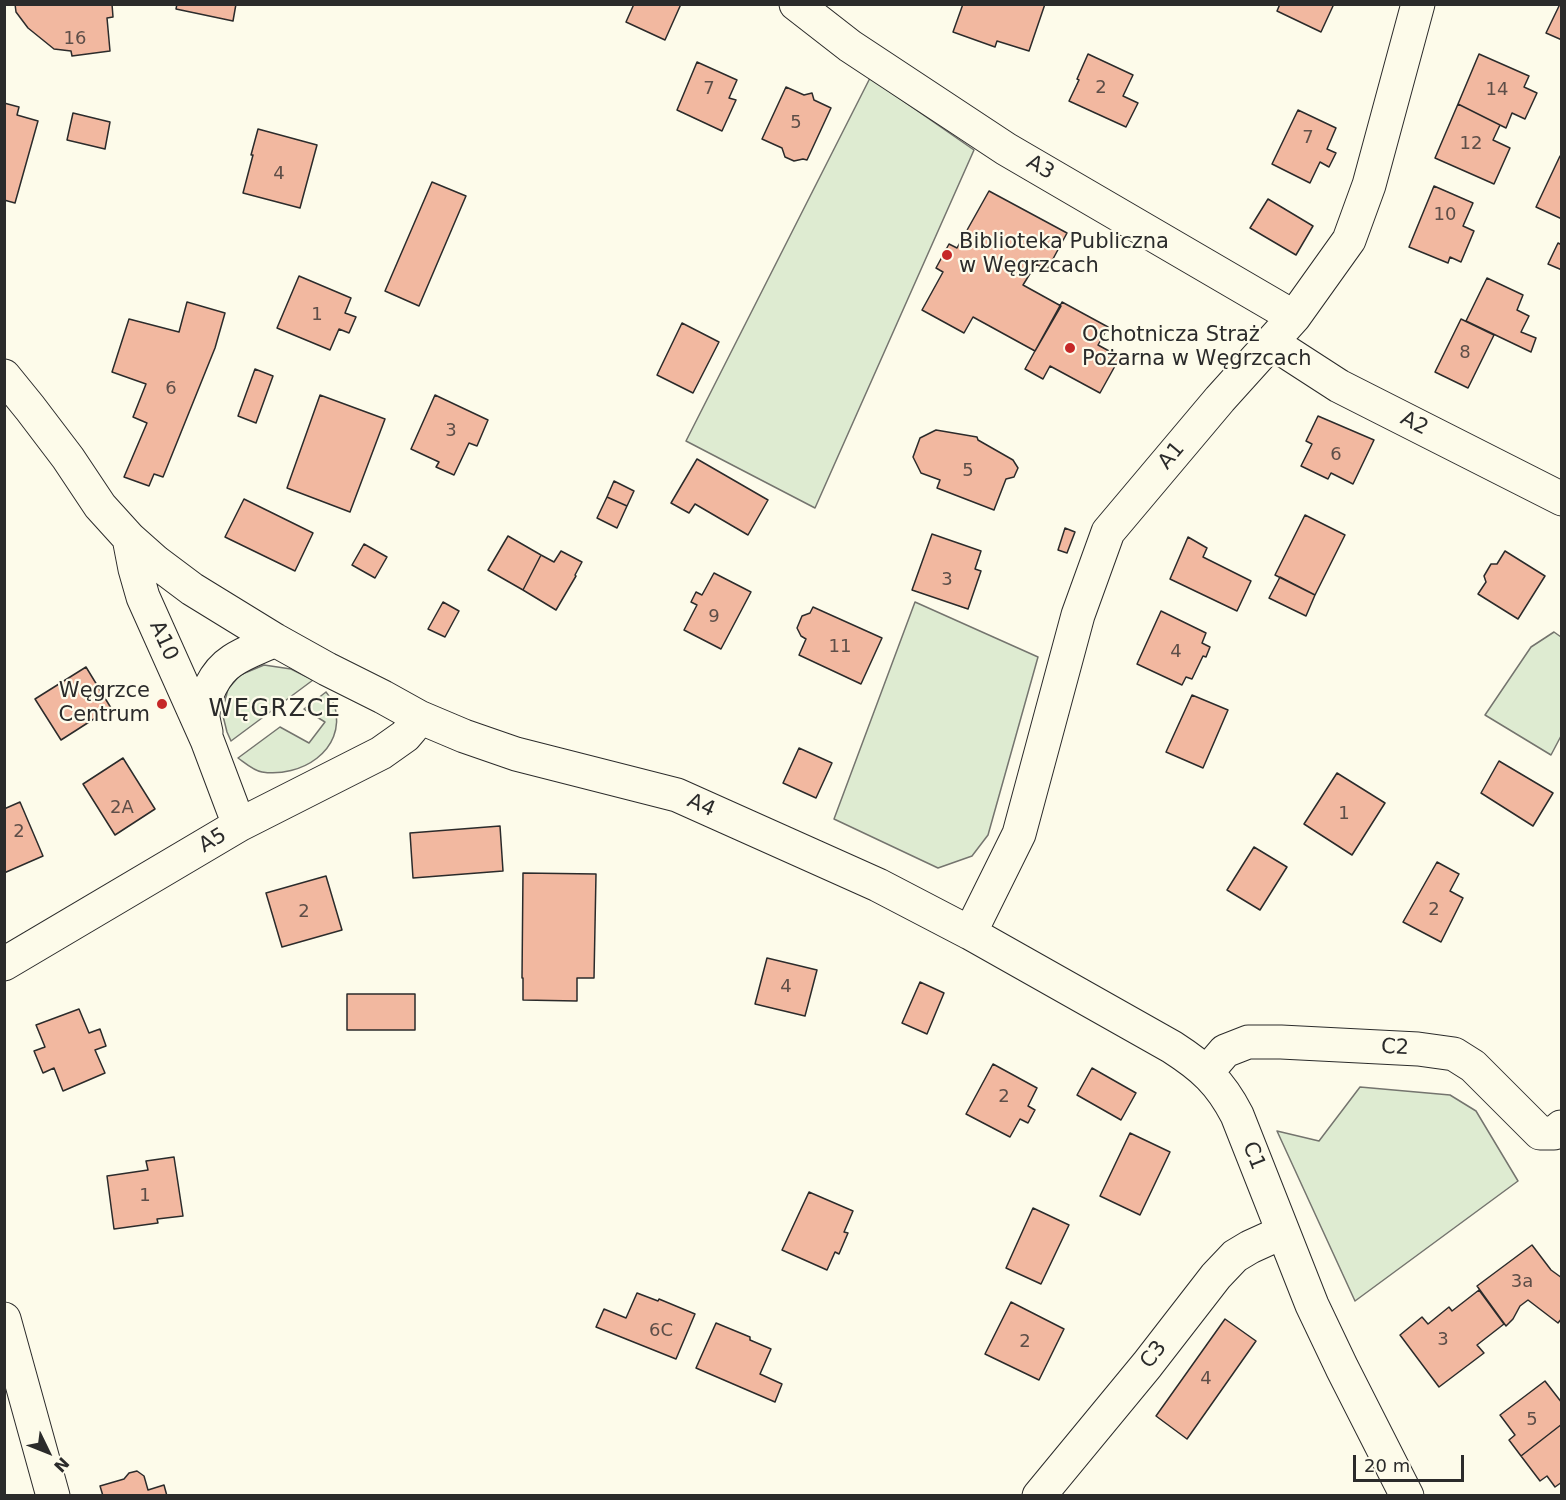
<!DOCTYPE html>
<html>
<head>
<meta charset="utf-8">
<style>
  body { margin:0 }
  #map { position:relative; width:1566px; height:1500px; overflow:hidden; background:#fdfbea; font-family:"DejaVu Sans",sans-serif }
  canvas { display:block }
  .frame { position:absolute; inset:0; border:6px solid #2b2b2b; pointer-events:none }
  .north { position:absolute; left:18px; top:1422px; width:60px; height:60px; -webkit-text-stroke:4px #fdfbea; paint-order:stroke; rotate:133deg; font-size:16px; font-weight:700; line-height:24px; text-align:center; color:#2b2b2b }
  .north::after { content:''; display:block; margin:auto; width:21px; height:27px; background:#2b2b2b; clip-path:polygon(50% 0,100% 100%,50% 72%,0 100%) }
  .scale { position:absolute; left:1353px; top:1455px; width:111px; height:27px; box-sizing:border-box; border:3px solid #2b2b2b; border-top:0; padding-left:8px; font-size:18px; line-height:21px; white-space:nowrap; color:#2b2b2b; -webkit-text-stroke:4px #fdfbea; paint-order:stroke }
</style>
</head>
<body>
<div id="map">
<canvas width="1566" height="1500"></canvas>
<div class="frame"></div>
<div class="north">N</div>
<div class="scale">20 m</div>
</div>
<script>
const ctx = document.querySelector('canvas').getContext('2d');
ctx.lineJoin = 'round';
function fillPath(path, color) {
  ctx.fillStyle = color;
  ctx.fill(path, 'evenodd');
}
function strokePath(path, color, width, dash) {
  ctx.strokeStyle = color;
  ctx.lineWidth = width;
  ctx.lineCap = dash ? 'butt' : 'round';
  ctx.setLineDash(dash || []);
  ctx.stroke(path);
}
function write(font, color, halo, rows, align = 'center') {
  ctx.font = font + ' "DejaVu Sans",sans-serif';
  ctx.lineWidth = 4.5;
  ctx.setLineDash([]);
  ctx.textBaseline = 'middle';
  ctx.strokeStyle = halo;
  ctx.fillStyle = color;
  for (const [text, x, y, turn = 0] of rows) {
    ctx.save();
    ctx.translate(x, y);
    ctx.rotate((+turn || 0) * Math.PI / 180);
    ctx.textAlign = isNaN(turn) ? turn : align;
    if (halo) ctx.strokeText(text, 0, 0);
    ctx.fillText(text, 0, 0);
    ctx.restore();
  }
}
const green = new Path2D(`
  M870 78 974 150 815 508 686 441Z
  M915 602 1038 657 988 835 972 856 938 868 834 819Z
  M1554 632 1561 637V736L1551 755 1485 715 1531 647Z
  M264 665 291 669 313 680 231 741 227 732 222 712 228 689 240 675Z
  M326 692C329 696 334 702 335 707 346 751 300 778 262 772 254 771 245 763 238 758L280 727 309 743 325 722 304 709Z
  M1360 1087 1450 1095 1476 1111 1518 1181 1355 1301 1277 1131 1319 1141Z`);
fillPath(green, '#deebd1');
strokePath(green, '#74746e', 1.5);
const building = new Path2D(`
  M15 4H112L113 17 107 18 110 51 72 56 71 51 54 49 28 28 16 12Z
  M177 4H236L233 21 176 9Z
  M634 4H681L665 40 626 22Z
  M963 4H1045L1029 51 997 41 995 47 953 32Z
  M1280 4H1330L1333 6 1321 32 1277 11Z
  M1560 4H1562V40L1546 33Z
  M1088 54 1133 75 1123 96 1138 103 1126 127 1069 101 1079 80 1077 79Z
  M1479 54 1529 76 1524 87 1537 93 1525 119 1512 113 1506 128 1458 104Z
  M697 62 737 80 729 98 736 100 722 131 677 110Z
  M786 87 804 95 812 93 814 100 831 108 807 160 803 159 794 161 785 157 782 148 762 139Z
  M4 103 19 107 17 115 38 121 15 203 4 200Z
  M1458 104 1500 125 1493 140 1510 148 1494 184 1435 158Z
  M1298 110 1336 128 1327 149 1336 153 1329 167 1320 162 1310 183 1272 164Z
  M73 113 110 122 105 149 67 140Z
  M258 129 317 145 300 208 243 193 253 155H251Z
  M1560 156 1562 157V219L1536 207Z
  M432 182 466 196 419 306 385 291Z
  M1434 186 1473 203 1463 226 1474 231 1461 262 1450 257 1448 263 1409 247Z
  M989 191 1067 233 1047 270 1036 264 1023 285 1061 306 1035 351 973 317 964 333 922 310 943 272 936 268 949 244 957 248Z
  M1268 199 1313 226 1296 255 1250 228Z
  M1558 243 1562 245V270L1548 264Z
  M299 276 351 298 345 313 356 317 349 333 339 329 330 350 277 328Z
  M1487 278 1523 295 1517 310 1529 316 1521 332 1536 338 1531 352 1466 321Z
  M187 302 225 313 215 348 163 477 154 474 149 486 124 477 147 423 133 417 146 384 112 372 129 319 179 332Z
  M1062 302 1108 327 1098 345 1120 357 1100 393 1050 366 1043 379 1025 369Z
  M1461 319 1494 335 1468 388 1435 372Z
  M682 323 719 342 693 393 657 375Z
  M255 369 273 376 256 423 238 416Z
  M320 395 385 419 350 512 287 488Z
  M435 395 488 420 477 446 469 443 454 475 436 467 439 462 411 449Z
  M1318 416 1374 440 1353 484 1331 473 1328 479 1301 466 1312 444 1306 441Z
  M936 430 977 437 978 440 1013 460 1018 468 1014 477 1006 479 994 510 937 488 940 480 921 473 913 457 920 438Z
  M697 459 768 500 748 535 695 504 689 513 671 503Z
  M614 481 634 491 627 506 607 497Z
  M607 497 627 506 617 528 597 518Z
  M244 499 313 533 295 571 225 537Z
  M1305 515 1345 535 1315 595 1275 575Z
  M1065 528 1075 532 1067 553 1058 550Z
  M932 534 981 551 975 569 981 571 968 609 912 590Z
  M508 536 541 555 523 590 488 570Z
  M1188 537 1207 548 1203 557 1251 581 1237 611 1170 579Z
  M364 544 387 557 375 578 352 565Z
  M561 551 582 562 575 575 576 576 556 610 523 590 541 555 554 562Z
  M1505 551 1545 576 1518 619 1478 594 1486 582 1484 576 1491 564H1497Z
  M714 573 751 592 721 649 684 630 697 605 691 602 696 592 702 595Z
  M1280 577 1315 595 1306 616 1269 598Z
  M443 602 459 611 445 637 428 629Z
  M813 607 882 638 861 684 799 655 806 639 801 636 797 628 802 616 810 613Z
  M1161 611 1206 633 1202 643 1210 647 1206 657 1203 656 1192 679 1186 677 1182 685 1137 664Z
  M86 667 111 708 61 740 35 699Z
  M1192 695 1228 710 1203 768 1166 752Z
  M799 748 832 763 816 798 783 783Z
  M123 758 155 809 115 835 83 784Z
  M1499 761 1553 793 1533 826 1481 793Z
  M1337 773 1385 803 1352 855 1304 824Z
  M20 802 43 856 4 873V809Z
  M500 826 503 871 413 878 410 833Z
  M1254 847 1287 867 1260 910 1227 890Z
  M1437 862 1459 874 1450 891 1463 898 1441 942 1403 922Z
  M523 873 596 874 594 978H577V1001L523 1000V978H522Z
  M326 876 342 930 282 947 266 893Z
  M767 958 817 970 805 1016 755 1004Z
  M920 982 944 993 927 1034 902 1023Z
  M347 994H415V1030H347Z
  M79 1009 89 1033 100 1029 106 1046 95 1050 105 1073 63 1091 54 1068 43 1073 34 1051 45 1047 36 1025Z
  M993 1064 1037 1088 1028 1106 1035 1110 1028 1123 1020 1119 1010 1137 966 1114Z
  M1092 1068 1136 1093 1121 1120 1077 1095Z
  M1130 1133 1170 1152 1140 1215 1100 1196Z
  M174 1157 183 1216 157 1219 158 1223 114 1229 107 1176 148 1170 146 1161Z
  M809 1192 853 1211 844 1232 848 1233 839 1254 835 1252 827 1270 782 1250Z
  M1033 1208 1069 1225 1041 1284 1006 1268Z
  M1532 1245 1551 1270 1562 1278V1318L1558 1323 1528 1300 1520 1306 1513 1319 1506 1326 1477 1286Z
  M1479 1290 1504 1324 1477 1345 1484 1353 1439 1387 1400 1335 1422 1317 1428 1324 1449 1307 1452 1311Z
  M637 1293 658 1301 659 1299 695 1314 676 1359 596 1327 604 1309 626 1318Z
  M1011 1302 1064 1329 1039 1380 985 1354Z
  M1225 1319 1256 1341 1187 1439 1156 1416Z
  M716 1323 750 1337V1340L771 1349 760 1374 782 1384 775 1402 696 1368Z
  M1545 1381 1562 1403V1424L1521 1456 1509 1440 1515 1435 1500 1415Z
  M1562 1424V1482L1555 1487 1547 1476 1540 1481 1521 1456Z
  M137 1471 144 1476 148 1490 164 1485 167 1496H103L100 1486 124 1479 129 1473Z`);
fillPath(building, '#f2b8a0');
strokePath(building, '#2b2b2b', 1.5);
const minor = new Path2D(`
  M796 4 850 46 1006 149 1294 317
  M1271 342 1339 386 1562 499
  M4 376 30 408 68 458 100 506 129 538 156 562 192 589 275 640 327 669 383 697 419 717 464 736 516 754 677 795 878 885 970 933 1172 1047C1203 1067 1220 1082 1237 1115L1312 1305 1342 1368 1407 1496
  M129 538 135 569 143 597 207 740 239 825
  M206 732C205 728 204 723 203 718 202 698 215 672 232 661 245 652 261 647 275 640
  M970 933 1019 834 1078 615 1108 532 1220 399 1294 317 1349 240 1369 185 1418 4
  M4 964 239 825 381 753 405 736 411 729 419 717
  M1207 1072 1225 1051 1248 1042H1281L1418 1049 1454 1054 1473 1066 1540 1133H1554L1561 1127
  M4 1319 53 1496
  M1039 1496 1147 1365 1216 1276 1235 1256 1250 1247 1283 1232`);
strokePath(minor, '#2b2b2b', 35);
strokePath(minor, '#fdfbea', 33);
for (const [x, y, r, color] of [
  [947,255,6,"#c62828"],
  [1070,348,6,"#c62828"],
  [162,704,6,"#c62828"]
]) {
  const dot = new Path2D();
  dot.arc(x, y, r, 0, 2 * Math.PI);
  ctx.fillStyle = color;
  ctx.fill(dot);
  strokePath(dot, '#fdfbea', 2);
}
write('18px', '#5d4e48', null, [
  ["16",75,39],
  ["2",1101,88],
  ["7",709,89],
  ["14",1497,90],
  ["5",796,123],
  ["7",1308,138],
  ["12",1471,144],
  ["4",279,174],
  ["10",1445,215],
  ["1",317,315],
  ["8",1465,353],
  ["6",171,389],
  ["3",451,431],
  ["6",1336,455],
  ["5",968,471],
  ["3",947,580],
  ["9",714,617],
  ["11",840,647],
  ["4",1176,652],
  ["2A",122,808],
  ["1",1344,814],
  ["2",19,832],
  ["2",1434,910],
  ["2",304,912],
  ["4",786,987],
  ["2",1004,1097],
  ["1",145,1196],
  ["3a",1522,1282],
  ["6C",661,1331],
  ["3",1443,1340],
  ["2",1025,1342],
  ["4",1206,1379],
  ["5",1532,1420]
]);
write('21px', '#2b2b2b', '#fdfbea', [
  ["A3",1040,168,30],
  ["A2",1414,424,27],
  ["A1",1172,456,-50],
  ["A10",163,641,66],
  ["A4",701,806,24],
  ["A5",213,841,-31],
  ["C2",1395,1048,3],
  ["C1",1253,1156,69],
  ["C3",1154,1355,-52]
]);
write('21px', '#2b2b2b', '#fdfbea', [
  ["Biblioteka Publiczna",959,243],
  ["w Węgrzcach",959,267],
  ["Ochotnicza Straż",1082,336],
  ["Pożarna w Węgrzcach",1082,360],
  ["Węgrzce",150,692,"right"],
  ["Centrum",150,716,"right"]
], 'left');
ctx.letterSpacing = '1.5px';
write('24px', '#2b2b2b', '#fdfbea', [
  ["WĘGRZCE",275,710]
]);
ctx.letterSpacing = '0px';
</script>
</body>
</html>
